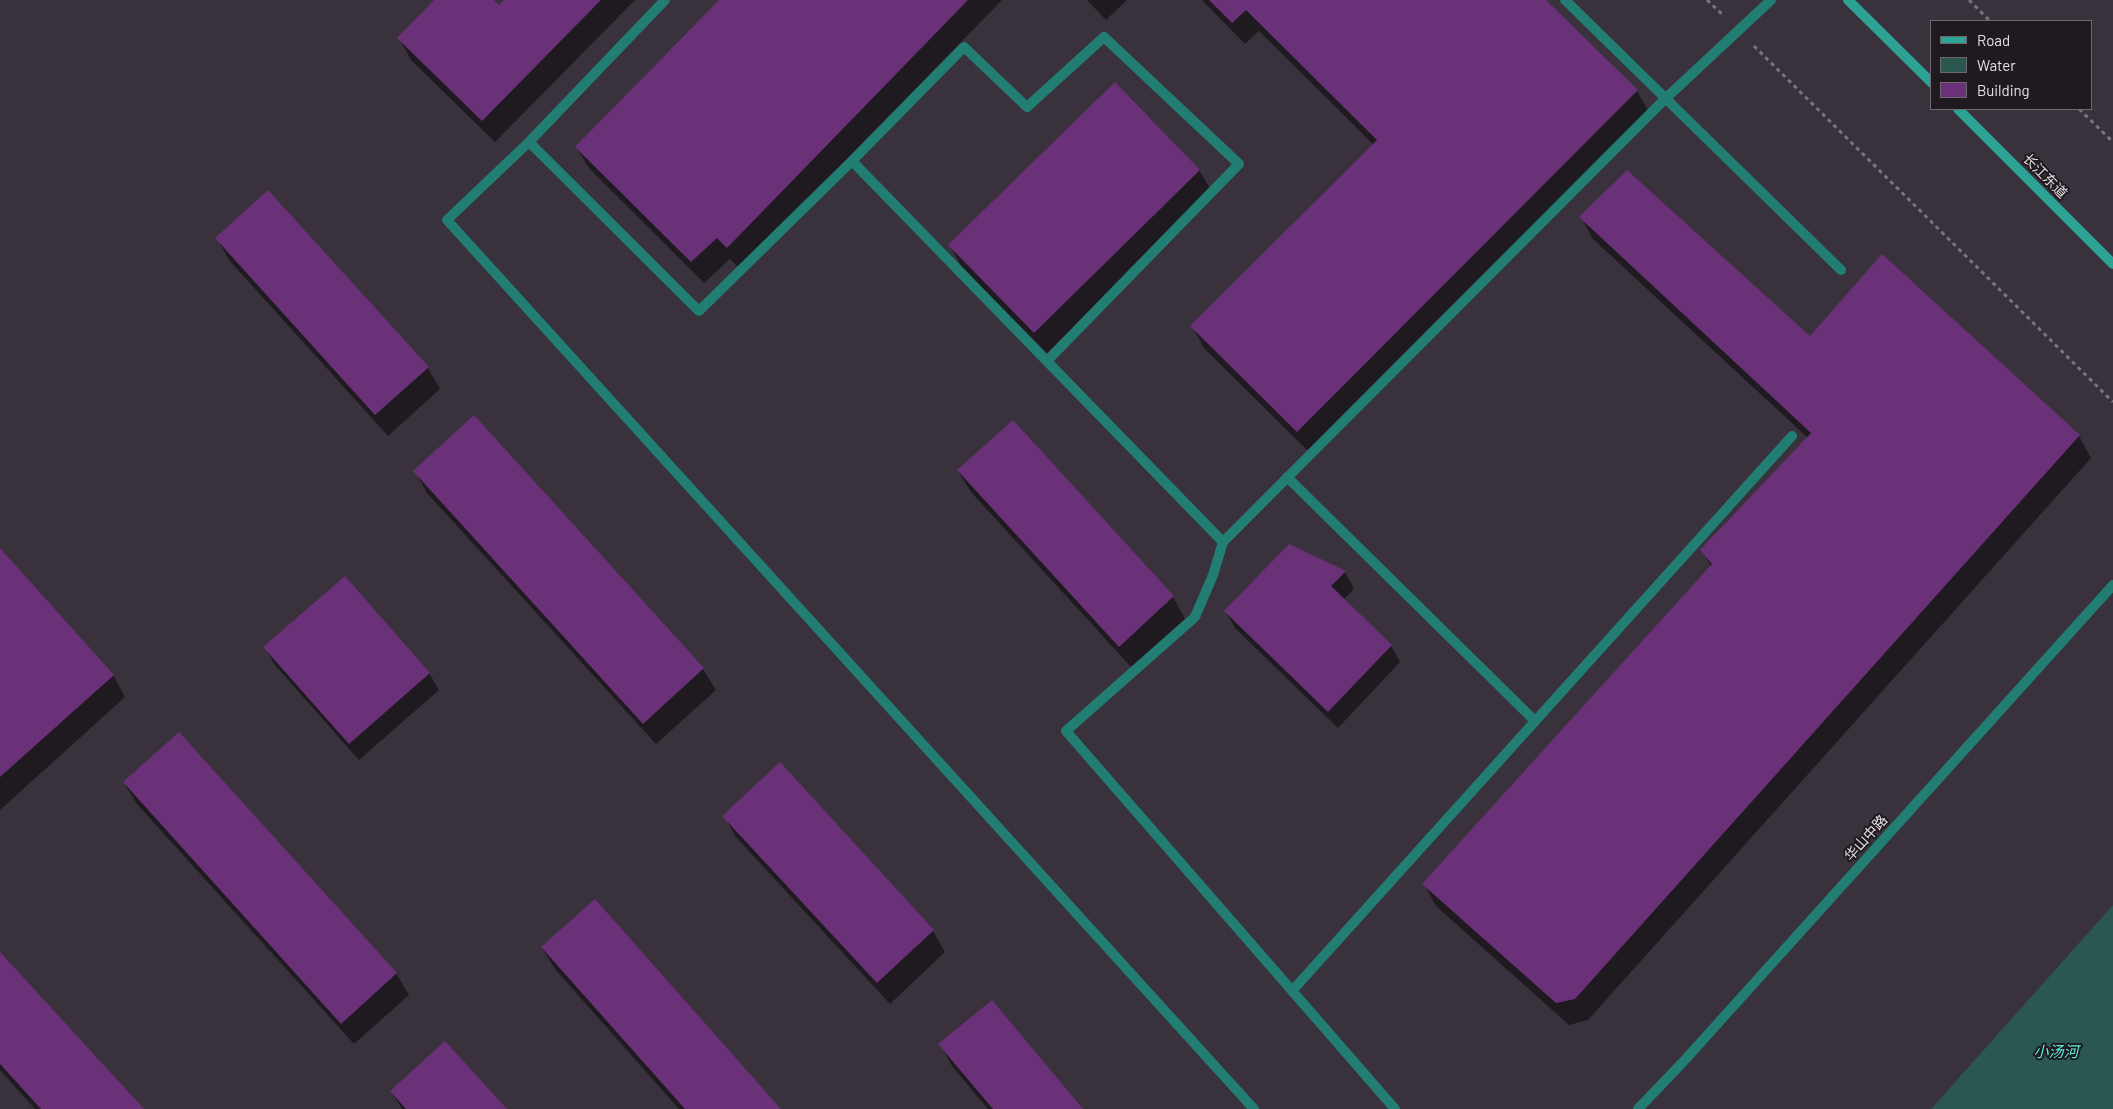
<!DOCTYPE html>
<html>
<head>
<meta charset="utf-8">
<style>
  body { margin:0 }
  #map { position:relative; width:2113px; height:1109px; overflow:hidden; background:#39313b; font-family:Barlow,sans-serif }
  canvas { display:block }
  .legend { position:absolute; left:1930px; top:20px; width:162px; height:90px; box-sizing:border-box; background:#1e1a1f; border:1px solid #6e696f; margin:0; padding:6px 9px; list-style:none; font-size:15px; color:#e5e0e6 }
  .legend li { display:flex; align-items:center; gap:10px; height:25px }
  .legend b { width:25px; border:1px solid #6e696f }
</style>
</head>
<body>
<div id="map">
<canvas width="2113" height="1109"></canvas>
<ul class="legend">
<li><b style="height:6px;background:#2da193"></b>Road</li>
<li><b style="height:14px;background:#2a5750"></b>Water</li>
<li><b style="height:14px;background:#6a3179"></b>Building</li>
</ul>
</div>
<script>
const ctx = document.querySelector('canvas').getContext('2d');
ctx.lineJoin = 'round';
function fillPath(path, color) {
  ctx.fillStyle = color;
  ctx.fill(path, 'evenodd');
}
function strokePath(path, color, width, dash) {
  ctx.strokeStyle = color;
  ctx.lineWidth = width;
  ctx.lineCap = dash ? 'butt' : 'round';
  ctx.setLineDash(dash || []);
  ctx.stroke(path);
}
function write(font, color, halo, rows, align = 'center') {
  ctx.font = font + ' Barlow,"Noto Sans SC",sans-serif';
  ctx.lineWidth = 4;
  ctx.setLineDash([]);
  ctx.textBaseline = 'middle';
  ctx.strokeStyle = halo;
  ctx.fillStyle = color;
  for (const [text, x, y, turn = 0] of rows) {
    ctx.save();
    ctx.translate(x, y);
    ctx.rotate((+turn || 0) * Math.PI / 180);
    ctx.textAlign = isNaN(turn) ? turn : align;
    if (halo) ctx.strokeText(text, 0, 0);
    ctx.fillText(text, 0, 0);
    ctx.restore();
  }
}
fillPath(new Path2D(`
  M2113 905V1109H1931Z`), '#2a5750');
fillPath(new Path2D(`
  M435 0H492L499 7 506 0H635L495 142 411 60 399 38Z
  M720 0H1002L740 269 730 259 704 283 589 168 576 147Z
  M1087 0H1127L1106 20Z
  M1202 0H1545L1637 91 1649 112 1310 453 1204 348 1192 326 1374 145 1259 31 1245 44Z
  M1199 170 1212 192 1047 353 962 267 950 246Z
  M1581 217 1810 338 1882 256 2079 436 2091 458 1588 1020 1569 1025 1436 906 1424 884 1711 566 1702 550 1808 438 1593 239Z
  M217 238 428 368 440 389 388 436 229 260Z
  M474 417 703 669 716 690 656 744 427 493 415 471Z
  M1013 421 1173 597 1185 619 1132 668 971 492 958 471Z
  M1290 545 1345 572 1354 589 1343 600 1391 646 1400 662 1338 728 1235 628 1226 612Z
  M0 549 113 675 125 697 0 810Z
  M265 647 429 673 439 690 359 760 274 664Z
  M124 783 396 973 409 995 354 1044 137 804Z
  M724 816 933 931 945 952 890 1004 736 837Z
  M542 948 780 1109H679L555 969Z
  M0 954 142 1109H35L0 1070Z
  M940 1044 1082 1109H988L952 1066Z
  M391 1091 505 1109H402Z`), '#0007');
fillPath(new Path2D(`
  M434 0H494L499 5 504 0H601L482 121 397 38Z
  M719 0H968L727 248 717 238 691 262 575 147Z
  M1209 0H1546L1638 90 1297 432 1190 326 1377 140 1246 10 1232 23Z
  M1115 82 1200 170 1034 333 948 245Z
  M1627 170 1810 336 1882 254 2080 435 1575 999 1556 1003 1422 884 1712 564 1700 550 1811 433 1579 217Z
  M268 190 429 367 375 415 215 238Z
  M474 415 704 668 643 724 413 471Z
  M1013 420 1174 596 1119 647 957 470Z
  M1289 544 1346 571 1331 586 1392 645 1328 712 1224 611Z
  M0 548 114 675 0 777Z
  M345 576 430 673 349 744 263 647Z
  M179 732 397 973 341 1024 123 782Z
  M780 762 934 930 877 983 722 816Z
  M595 899 781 1109H685L541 947Z
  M0 952 144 1109H41L0 1064Z
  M992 1000 1083 1109H993L938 1044Z
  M445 1041 507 1109H406L390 1091Z`), '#6a3179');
strokePath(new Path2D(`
  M1707 0 1723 15
  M1969 0 1990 21
  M1754 46 2113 402
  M2079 109 2113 142`), '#7b747d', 3, [4, 4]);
strokePath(new Path2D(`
  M1565 0 1841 270
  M529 142 665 0
  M852 161 964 47 1027 107 1104 37 1239 164 1047 361
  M1287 477 1535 721
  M1223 542 1213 575 1195 617 1066 731 1395 1109
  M1292 991 1792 436
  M1254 1109 447 220 529 142 699 311 852 161 1223 542 1665 99 1771 0`), '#227d72', 10);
strokePath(new Path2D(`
  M1638 1109 1683 1062 2113 585`), '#227d72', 10);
strokePath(new Path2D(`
  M1848 0 1932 83
  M1958 109 2113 264`), '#2da193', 10);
write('14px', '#e5e0e6', '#1e1a1f', [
  ["长江东道",2045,176,45],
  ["华山中路",1866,838,-48]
]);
write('italic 15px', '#5eefdc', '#1e1a1f', [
  ["小汤河",2056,1052]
]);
</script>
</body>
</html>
